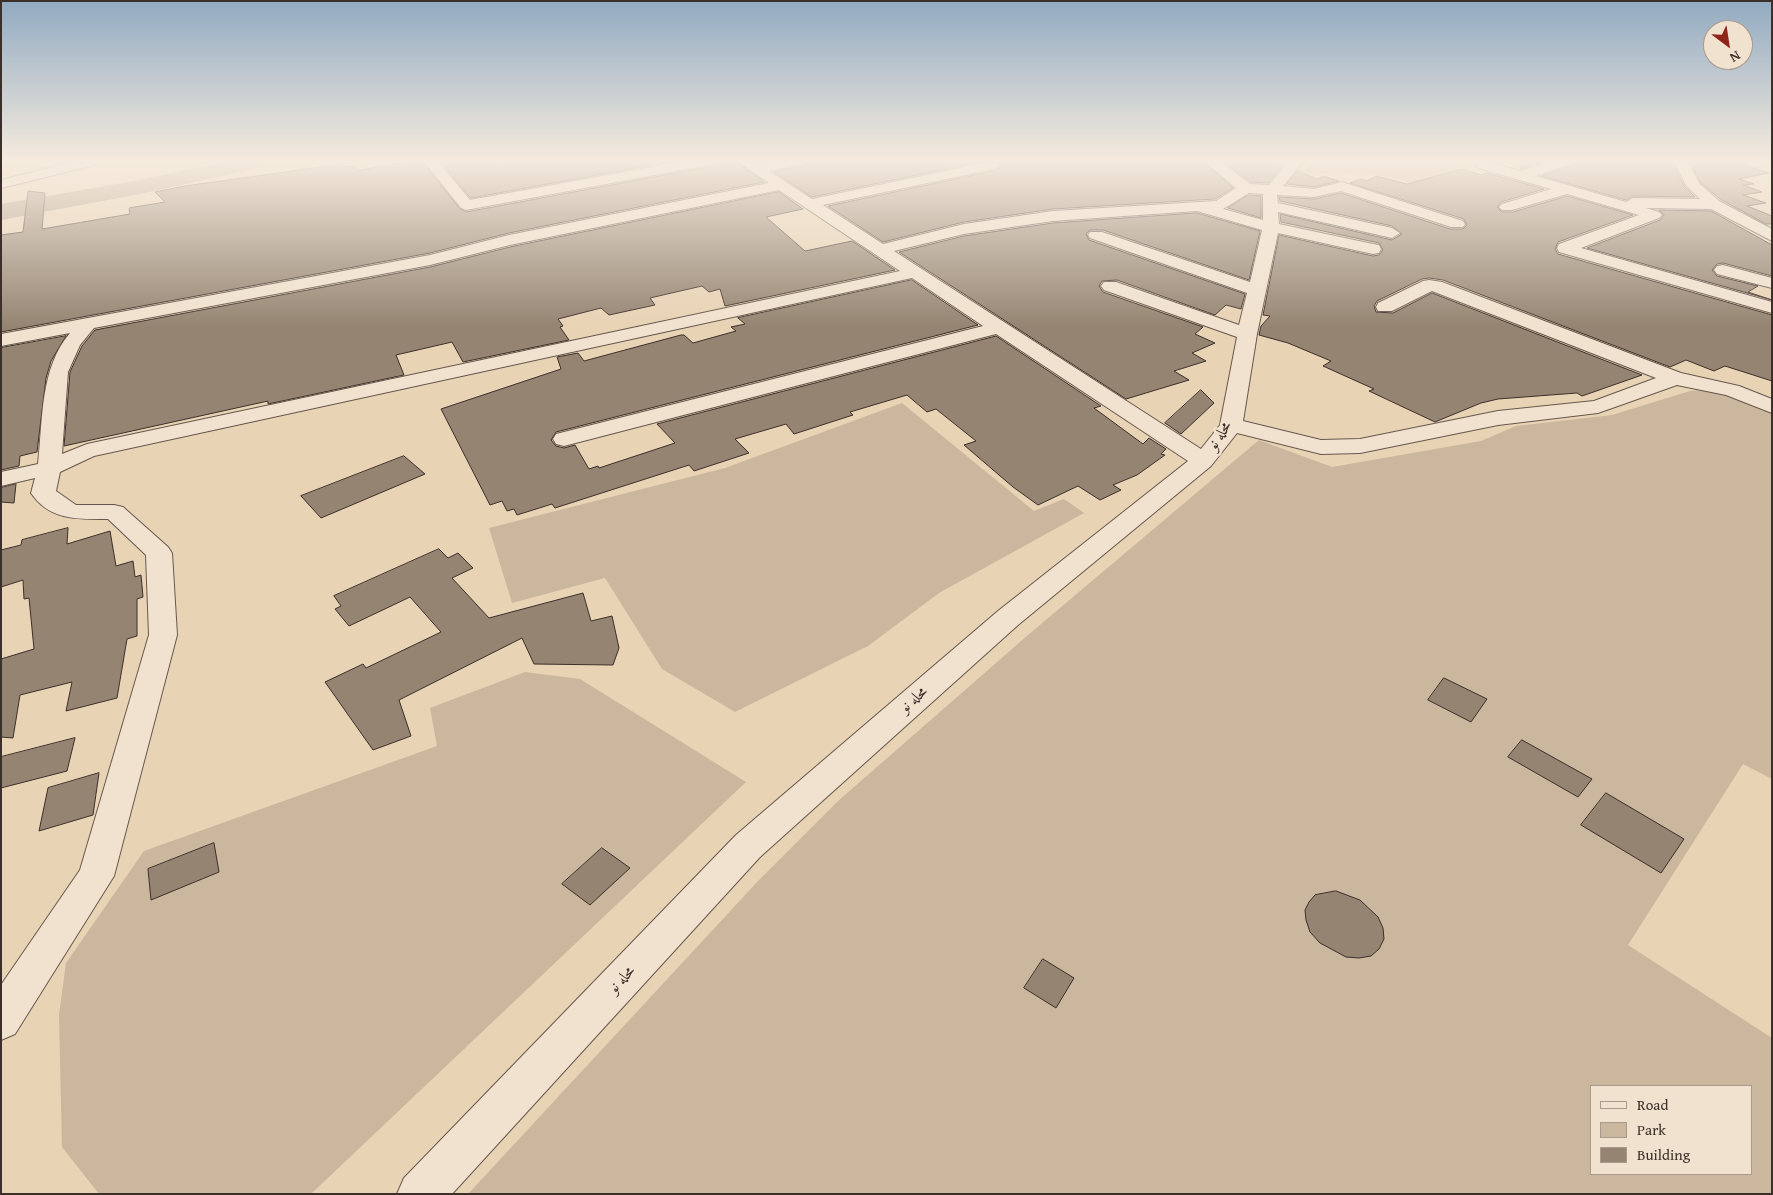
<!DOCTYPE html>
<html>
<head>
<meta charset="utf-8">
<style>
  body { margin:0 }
  #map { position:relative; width:1773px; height:1195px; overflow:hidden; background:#e9d3b5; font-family:"Gentium Book Plus",serif }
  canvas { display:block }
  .frame { position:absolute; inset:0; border:2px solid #3b2f2a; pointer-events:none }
  .legend { position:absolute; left:1590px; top:1085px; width:162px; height:90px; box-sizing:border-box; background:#f1e2cf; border:1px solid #a89a8d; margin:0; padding:6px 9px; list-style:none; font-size:15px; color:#3b2f2a }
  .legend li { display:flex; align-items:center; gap:10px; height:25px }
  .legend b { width:25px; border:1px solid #a89a8d }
  .north { position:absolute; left:1703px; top:20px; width:50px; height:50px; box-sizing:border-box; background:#f1e2cf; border:1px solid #a89a8d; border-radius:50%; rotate:149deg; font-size:14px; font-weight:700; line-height:20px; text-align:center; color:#3b2f2a }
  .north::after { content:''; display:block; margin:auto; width:18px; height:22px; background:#8f2418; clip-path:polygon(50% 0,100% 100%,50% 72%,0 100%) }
</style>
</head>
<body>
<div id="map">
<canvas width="1773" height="1195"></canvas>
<div class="frame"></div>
<ul class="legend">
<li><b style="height:6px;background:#f1e2cf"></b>Road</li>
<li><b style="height:14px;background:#cbb79d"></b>Park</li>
<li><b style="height:14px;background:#958472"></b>Building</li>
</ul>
<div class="north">N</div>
</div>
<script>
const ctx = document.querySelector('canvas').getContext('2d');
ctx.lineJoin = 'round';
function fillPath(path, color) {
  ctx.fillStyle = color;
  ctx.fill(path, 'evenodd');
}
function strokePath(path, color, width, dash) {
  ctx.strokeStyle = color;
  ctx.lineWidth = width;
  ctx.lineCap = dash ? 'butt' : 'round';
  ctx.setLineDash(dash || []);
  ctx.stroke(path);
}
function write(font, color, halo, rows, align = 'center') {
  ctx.font = font + ' "Gentium Book Plus",Amiri,serif';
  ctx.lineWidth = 5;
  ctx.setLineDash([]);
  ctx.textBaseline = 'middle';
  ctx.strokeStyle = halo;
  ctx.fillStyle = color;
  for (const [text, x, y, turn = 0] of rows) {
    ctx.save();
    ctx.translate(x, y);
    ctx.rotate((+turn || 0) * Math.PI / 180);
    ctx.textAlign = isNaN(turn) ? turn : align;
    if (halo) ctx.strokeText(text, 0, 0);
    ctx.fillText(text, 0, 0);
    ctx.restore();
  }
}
fillPath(new Path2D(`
  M1314 160H1474L1478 161 1448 172 1478 184 1448 191 1375 174C1362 178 1352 172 1339 172 1326 172 1315 176 1302 174Z
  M1703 390 1724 394 1772 414V779L1743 764 1628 945 1772 1038V1194H468L759 880 838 801 1028 635 1259 440 1332 467 1481 441 1516 426 1612 415 1690 391ZM1592 1086H1752V1174H1592Z
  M902 403 1034 511 1064 499 1084 513 939 593 868 646 735 712 662 669 605 578 512 603 489 528 725 468Z
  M525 672 580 679 746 782 311 1194H99L62 1147 59 1015 66 963 144 851 437 746 430 708Z`), '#cbb79d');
fillPath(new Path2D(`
  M231 160H276L272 165 140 194 1 220V204L140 180Z`), '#ae9b86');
const building = new Path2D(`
  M421 160 460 209 466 212 714 166 723 160H734L764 182 509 233 430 253 1 332V235L23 232 28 191 45 193 42 229 130 214 129 208 165 202 155 192 185 186 342 164 344 167 355 166 358 170Z
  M440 160H490L494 164 515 160H679L471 198Z
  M810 160H989L812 197 774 172 806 165Z
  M996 160H1201L1233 188 1215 199 1053 209 964 222 883 242 828 206 994 171 1003 166Z
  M1222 160H1269L1283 165 1268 183 1251 182Z
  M1522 160H1548L1521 169Z
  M1577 160H1671L1684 186 1695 197 1633 196 1626 200 1542 176 1574 165Z
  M1689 160H1729L1769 173 1739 179 1754 184 1743 185 1762 192 1743 195 1766 203 1747 206 1772 216V224H1766L1720 199 1700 182Z
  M1462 169 1481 175 1487 173 1544 189 1501 202 1497 207 1502 212H1513L1567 196 1633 215 1558 242 1555 249 1558 254 1772 315V381L1725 366 1714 371 1686 360 1670 367 1443 280 1429 278 1422 279 1377 301 1374 306 1376 312 1393 313 1432 293 1642 375 1582 396 1577 393 1498 399 1481 403 1435 422 1369 391 1374 389 1323 366 1331 361 1288 343 1259 335 1261 326 1270 316 1263 315 1279 235 1373 256 1379 255 1383 250 1379 243 1281 222 1280 214 1392 240 1402 234 1392 226 1280 201 1279 197 1314 199 1341 193 1450 229H1463L1467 225 1464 219 1350 183 1361 179 1367 181 1376 176 1407 184Z
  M1298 171 1317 179 1323 176 1339 181 1314 187 1287 184Z
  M779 192 803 209 766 217 805 251 852 241 895 270 725 306 720 289 709 292 702 286 650 298 655 305 609 315 601 308 558 319 563 326 560 327 569 340 463 362 452 342 396 355 404 375 268 404V401L64 446 70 372 82 346 95 330 430 267 510 247Z
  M1249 195 1261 196V218L1228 208Z
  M1659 210 1711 211 1772 245V276L1723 263 1717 264 1712 270 1717 276 1758 286 1748 292 1772 300 1587 248 1660 220 1664 215Z
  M1197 213 1260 231 1249 280 1103 230H1090L1086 234 1089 240 1245 294 1241 309 1226 305 1215 315 1117 280 1102 281 1099 286 1103 292 1203 327 1195 334 1215 343 1192 353 1206 361 1174 371 1189 380 1126 399 899 252 964 236 1053 223Z
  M912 280 978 325 556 432 551 440 556 446 564 448 575 445 589 469 598 466 599 468 675 443 657 424 996 336 1101 406 1094 408 1143 444 1149 438 1166 449 1161 454 1165 455 1137 475 1113 485 1121 490 1100 500 1078 486 1038 505 1013 487 964 445 976 441 936 409 927 412 907 395 850 412 853 415 794 434 786 424 735 439 749 453 694 471 689 465 555 508 552 504 517 515 514 509 507 511 502 501 490 505 441 409 561 369 557 357 578 353 584 361 681 335H684L693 343 736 331 731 327 745 324 738 318Z
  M66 336 51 361 46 378 37 452 20 456 19 466 1 470V348Z
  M1201 390 1214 403 1181 434 1165 423Z
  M404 456 425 474 321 518 301 496Z
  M16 484 14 503 1 502V488Z
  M68 528 67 544 110 531 116 566 133 561 135 577 141 575 143 597 137 599V636L127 639 117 698 66 711 72 682 20 695 13 738 1 737V659L34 649 29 598 24 599 23 580 1 587V550L21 545 22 540Z
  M439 549 448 558 458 553 473 568 452 578 489 618 583 593 591 621 612 616 619 648 613 665 534 664 522 638 399 700 411 736 373 750 325 682 363 664 366 668 441 632 410 597 349 626 335 609 341 606 334 596Z
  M1444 678 1487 699 1471 722 1428 700Z
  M75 738 67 771 1 788V757Z
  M1522 740 1592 779 1578 797 1508 757Z
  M99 773 93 815 39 831 48 788Z
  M1606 793 1684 839 1661 873 1581 825Z
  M214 843 219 872 151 900 148 869Z
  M602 848 630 868 590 905 562 884Z
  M1336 891 1360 900 1378 917 1383 928 1384 939 1379 949 1371 956 1359 958 1346 957 1320 943 1310 932 1306 920 1305 910 1309 902 1315 895Z
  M1043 959 1074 978 1056 1008 1024 988Z`);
fillPath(building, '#958472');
strokePath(building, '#3b2f2a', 1);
const minor = new Path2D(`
  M81 160H106L104 163 1 188V180Z
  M423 160H437L470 200 690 160H721L714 164 466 210 461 208Z
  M736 160H753L759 164 780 160H808L806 163 769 171 812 199 994 161 1001 165 994 169 823 205 883 244 964 224 1053 211 1216 201 1236 188 1203 160H1219L1250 184 1269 185 1290 160H1305L1283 186 1314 189 1342 182 1463 221 1465 224 1463 227H1451L1341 191 1314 197 1277 195 1278 203 1392 228 1400 233 1392 238 1278 212 1279 224 1373 244 1379 245 1381 249 1379 253 1373 254 1278 233 1257 334 1243 421 1321 440 1360 439 1498 411 1594 401 1656 378 1432 291 1392 311H1378L1376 307 1378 303 1423 281 1429 280 1442 282 1681 373 1739 386 1772 399V413L1726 395 1677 385 1598 413 1498 425 1360 453 1321 454 1237 433 1211 466 1018 625 760 857 452 1194H397L404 1178 736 835 998 611 1188 461 996 334 564 446 556 444 553 439 556 434 983 326 912 278 94 456 60 472 56 491 76 505H114L123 507 168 547 172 553 177 635 114 876 15 1034 1 1040V985L80 870 149 635 146 555 108 519C78 519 50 521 31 493L35 478 1 486V472L38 464C43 419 40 368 70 333L1 346V334L430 255 509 235 769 183ZM779 190 900 271 87 444 62 454 68 372 80 345 94 328 430 265 510 245ZM1249 193 1263 194V220L1223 209ZM1197 211 1262 230 1250 282 1102 232H1090L1088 235 1090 238 1247 293 1239 325 1116 282H1104L1101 286 1104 290 1237 337 1220 425 1201 449 894 251 964 234 1053 221Z
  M1554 160H1575L1573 163 1536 176 1626 202 1633 198 1700 199 1686 185 1673 160H1687L1699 183 1719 201 1772 229V241L1711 209 1646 208 1659 212 1662 215 1659 218 1581 248 1772 302V313L1559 252 1557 248 1559 244 1639 215 1567 194 1512 210H1502L1499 207 1502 204 1551 189 1478 168 1476 165 1483 161 1521 171Z
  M1723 265 1772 278V288L1717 274 1714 270 1717 266Z`);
strokePath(minor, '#66584d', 2);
fillPath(minor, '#f1e2cf');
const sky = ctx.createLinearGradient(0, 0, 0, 327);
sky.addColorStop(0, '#91aac1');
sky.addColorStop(0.49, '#f5ebde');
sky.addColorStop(1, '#f5ebde00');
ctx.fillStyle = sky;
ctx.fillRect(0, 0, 1773, 327);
write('16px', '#3b2f2a', '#f1e2cf', [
  ["محله نو",1220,436,-57],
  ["محله نو",914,700,-41],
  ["محله نو",622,980,-47]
]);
</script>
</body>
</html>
